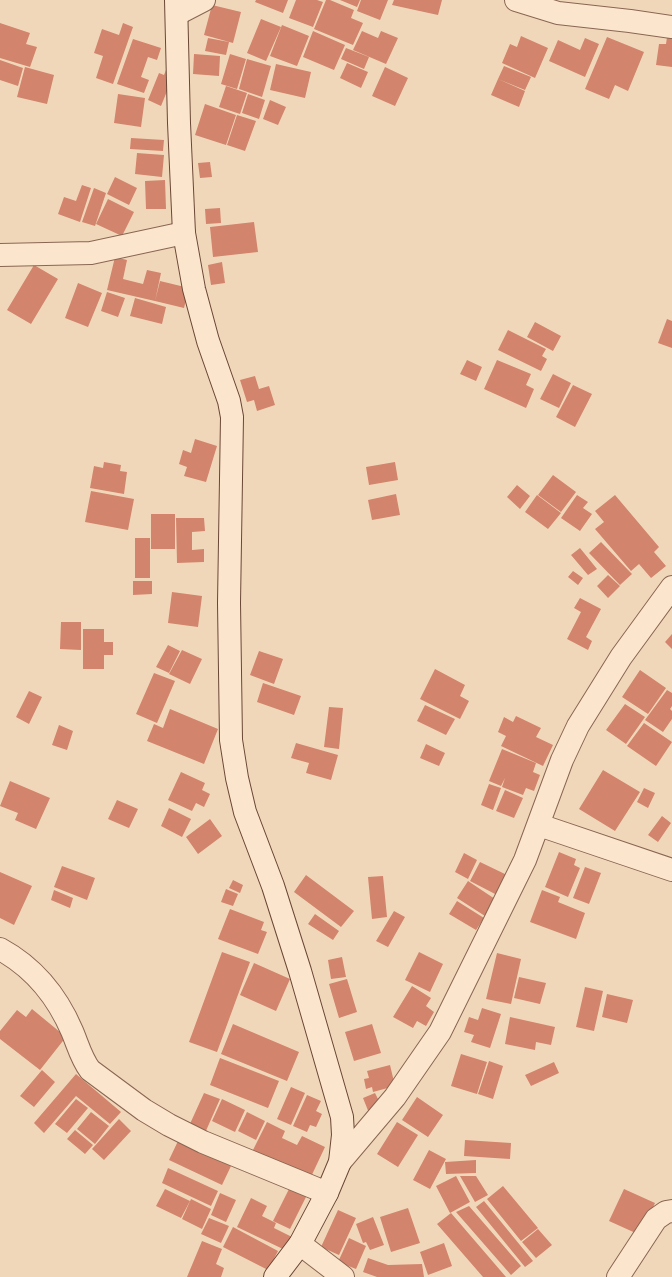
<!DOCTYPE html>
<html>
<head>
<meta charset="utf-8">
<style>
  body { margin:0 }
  canvas { display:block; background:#f1d7b9 }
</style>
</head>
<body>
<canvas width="672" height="1277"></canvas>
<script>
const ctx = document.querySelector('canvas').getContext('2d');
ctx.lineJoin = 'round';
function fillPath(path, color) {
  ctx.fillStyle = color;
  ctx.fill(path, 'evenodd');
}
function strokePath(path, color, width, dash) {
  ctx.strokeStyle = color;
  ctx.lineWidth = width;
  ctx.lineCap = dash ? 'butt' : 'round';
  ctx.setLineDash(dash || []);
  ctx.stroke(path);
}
fillPath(new Path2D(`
  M256 0H288L283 13 255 2Z
  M296 0H317L323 2 313 27 289 18Z
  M326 0H330L354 10 351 18 363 23 353 45 314 29Z
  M340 0H360L357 7Z
  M361 0H388L380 20 357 11Z
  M394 0H442L438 15 392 5Z
  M212 5 241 12 233 43 204 35Z
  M261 19 281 27 266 61 247 53Z
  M0 23 30 33 26 44 37 47 30 67 0 58Z
  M123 23 133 27 113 84 96 78 103 56 94 53 102 29 119 35Z
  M282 25 309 36 297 66 270 56Z
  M313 31 345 45 334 70 303 57Z
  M362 31 378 38 381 31 398 38 386 64 353 50Z
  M521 36 548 48 535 78 502 63 510 44 517 47Z
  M607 37 644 52 628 91 615 85 609 99 585 89Z
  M667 37 672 38V67L656 65 659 44H666Z
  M208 38 229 42 226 55 205 51Z
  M585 38 599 44 585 77 549 61 558 40 580 50Z
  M133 39 161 48 157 60 148 57 141 77 149 80 144 93 117 84Z
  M346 48 369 57 364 69 341 59Z
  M194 54 220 56 219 76 193 74Z
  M230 54 246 59 237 89 221 84Z
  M247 59 271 66 262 97 239 89Z
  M0 60 23 68 18 86 0 80Z
  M347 63 368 72 361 88 340 78Z
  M276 64 311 72 305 98 270 90Z
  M504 66 531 77 525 90 498 79Z
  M25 67 54 75 47 104 17 97Z
  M385 67 408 78 395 106 372 96Z
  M166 70 174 74 161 106 148 100 159 73 164 75Z
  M498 79 525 91 519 107 491 95Z
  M226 86 247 93 240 114 219 107Z
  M118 94 145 98 141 127 114 123Z
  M248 94 265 100 259 119 242 113Z
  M270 100 286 107 278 125 263 119Z
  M205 104 236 115 226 145 195 135Z
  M237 115 256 121 245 151 227 145Z
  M131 138 164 140 163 151 130 149Z
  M137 153 164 155 162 177 135 174Z
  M210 162 212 177 200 178 198 163Z
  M115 177 137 188 129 205 107 194Z
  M165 180 166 209H146L145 181Z
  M82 185 91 188 80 222 58 214 64 197 76 201Z
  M94 188 106 193 95 226 82 222Z
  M108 199 134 212 122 236 96 224Z
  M220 208 221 223 206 224 205 209Z
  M254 222 258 252 213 257 210 227Z
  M115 257 127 260 123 279 143 284 147 270 161 273 155 301 107 290Z
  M222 262 225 283 211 285 208 265Z
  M34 265 58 279 31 324 7 310Z
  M160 281 189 288 184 308 155 301Z
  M78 283 102 293 88 327 65 318Z
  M107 292 125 298 118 317 101 311Z
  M135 298 166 307 162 324 130 316Z
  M667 319 672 321V348L658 343Z
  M535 322 561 336 553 351 527 337Z
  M508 330 546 349 542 356 547 359 541 371 498 350Z
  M467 360 482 367 476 381 460 374Z
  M497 360 531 374 526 385 534 389 526 408 484 389Z
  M553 374 571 383 559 408 540 399Z
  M255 376 259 389 269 386 275 405 257 411 254 400 247 402 240 380Z
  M573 385 592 394 575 427 556 417Z
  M195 439 217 446 206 482 184 476 187 467 179 464 183 450 191 453Z
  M104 462 121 465 120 471 127 472 124 494 90 488 94 466 103 468Z
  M395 462 398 480 369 485 366 467Z
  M553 475 576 492 561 512 538 495Z
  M517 485 530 496 520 509 507 497Z
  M91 491 134 499 128 530 85 522Z
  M396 494 400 515 372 520 368 500Z
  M537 495 561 513 548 529 525 512Z
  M577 495 588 502 583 508 592 514 580 531 561 518Z
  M615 495 659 547 654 552 666 566 651 578 639 564 631 571 595 529 604 522 595 511Z
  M151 514H175V549H151Z
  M176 518H204L205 531 192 532V550L204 549V562L177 563Z
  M135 538H150V578H135Z
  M601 542 632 574 620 585 589 553Z
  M580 548 597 569 588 575 571 555Z
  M573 571 583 578 578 585 568 577Z
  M608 575 620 586 608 598 597 586Z
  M133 581H152V594L133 595Z
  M172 592 202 596 198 627 168 623Z
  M580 598 601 609 586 637 592 641 588 650 567 639 581 612 574 608Z
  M61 622H81V650L60 649Z
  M83 629H104V642H113V655H104V669H83Z
  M672 634V649L665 642Z
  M168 645 180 651 169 673 156 667Z
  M182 650 202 659 190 684 169 674Z
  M259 651 283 659 274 684 250 675Z
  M435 669 465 685 460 696 469 701 460 719 420 699Z
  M640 670 666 688 648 714 622 697Z
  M154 673 175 681 157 723 136 714Z
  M263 683 301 696 294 715 257 702Z
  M667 690 672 693V706L670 709 672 711V719L663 732 645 720Z
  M29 691 42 697 29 724 16 717Z
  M625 704 645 717 626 744 606 730Z
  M425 705 455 719 446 735 417 721Z
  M329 707 343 708 339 749 324 747Z
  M170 709 218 729 204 764 147 741 154 724 163 728Z
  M516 716 541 728 536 737 553 745 543 766 501 746 506 736 498 732 504 717 513 722Z
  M644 723 672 742 656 766 627 746Z
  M59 725 73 731 67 750 52 745Z
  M296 743 338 755 331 780 306 773 309 763 291 758Z
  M426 744 445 753 439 766 420 758Z
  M502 749 536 763 533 772 540 775 534 791 526 788 523 795 502 787 505 778 501 786 489 781Z
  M603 770 640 792 615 831 579 809Z
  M181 772 205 783 202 790 210 794 204 807 196 803 192 811 168 800Z
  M10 781 50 798 36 829 15 820 18 813 0 806Z
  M489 784 501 788 493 810 481 805Z
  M644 788 655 793 648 808 637 802Z
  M505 790 523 798 514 818 496 811Z
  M117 800 138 809 129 828 108 819Z
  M169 808 191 819 182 837 161 826Z
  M662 816 671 823 658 842 648 835Z
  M210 819 222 836 198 854 186 837Z
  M559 852 576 859 574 865 580 868 568 897 545 887Z
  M464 853 477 860 468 879 455 872Z
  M480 862 507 875 497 895 470 881Z
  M62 866 95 878 87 900 54 887Z
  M585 867 601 873 589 904 573 898Z
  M0 872 32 886 14 925 0 918Z
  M306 875 354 911 341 927 294 892Z
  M383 876 387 917 372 919 368 877Z
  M233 880 243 885 240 893 229 888Z
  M468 881 495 899 485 916 457 898Z
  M226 889 238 894 233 906 221 902Z
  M54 890 73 898 70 908 51 900Z
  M542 890 560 897 558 902 585 913 576 939 530 922Z
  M457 901 484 918 476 930 449 914Z
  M230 909 264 922 261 930 267 932 258 954 218 939Z
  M394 911 405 917 388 947 376 941Z
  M315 914 339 931 333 940 308 924Z
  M222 952 250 962 217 1052 189 1042Z
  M419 952 443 964 430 992 405 980Z
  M497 953 521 959 511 1004 486 999Z
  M342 957 346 977 331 979 328 960Z
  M254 963 290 979 276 1011 240 995Z
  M519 977 546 983 540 1004 514 998Z
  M347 979 357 1012 339 1018 329 984Z
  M412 986 431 998 426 1006 434 1012 426 1026 417 1021 413 1028 393 1017Z
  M585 987 603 991 594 1031 576 1027Z
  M607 994 633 1000 627 1023 602 1017Z
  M482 1008 501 1014 490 1048 471 1042 474 1035 464 1032 469 1017 478 1020Z
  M32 1009 66 1037 40 1070 0 1039V1031L17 1010 26 1017Z
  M510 1017 555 1027 551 1045 536 1042 535 1050 505 1044Z
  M233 1024 299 1052 287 1081 221 1054Z
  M372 1024 381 1053 354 1061 345 1032Z
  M461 1054 487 1062 477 1094 451 1086Z
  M220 1058 279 1081 268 1108 210 1085Z
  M489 1061 503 1066 493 1099 478 1094Z
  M554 1062 559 1073 531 1086 525 1075Z
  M390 1065 395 1086 373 1092 372 1087 366 1089 364 1079 369 1078 367 1071Z
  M42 1070 55 1082 34 1107 20 1096Z
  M76 1074 121 1112 110 1124 76 1096 44 1133 34 1123Z
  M291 1087 305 1093 291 1125 277 1119Z
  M204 1093 220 1099 205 1133 189 1126Z
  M375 1093 382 1107 369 1113 363 1098Z
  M307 1095 321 1101 316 1111 322 1114 316 1127 310 1125 307 1132 293 1126Z
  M417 1097 443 1115 428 1137 402 1120Z
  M76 1099 88 1108 67 1133 55 1124Z
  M222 1099 245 1110 235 1132 212 1121Z
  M91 1112 109 1126 95 1144 77 1129Z
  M247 1112 265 1121 256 1140 238 1131Z
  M119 1119 131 1131 104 1160 92 1149Z
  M267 1122 285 1131 279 1145 282 1138 297 1145 302 1136 325 1147 309 1181 250 1156Z
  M397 1122 418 1135 398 1167 377 1154Z
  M75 1130 93 1145 85 1154 67 1139Z
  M465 1140 511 1143 510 1159 464 1156Z
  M178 1141 231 1166 222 1185 169 1160Z
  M429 1150 446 1159 430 1189 413 1180Z
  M476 1160V1173L446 1174 445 1162Z
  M168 1168 218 1191 211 1206 162 1183Z
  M456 1176 470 1202 450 1213 436 1186Z
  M460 1176H476L488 1195 475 1202Z
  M503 1186 538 1228 521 1241 487 1199Z
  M290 1187 307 1195 290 1229 273 1221Z
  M165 1189 190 1201 181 1218 156 1206Z
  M624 1189 655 1203 640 1235 609 1221Z
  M220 1193 236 1200 226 1222 211 1215Z
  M251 1198 267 1206 262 1216 276 1223 274 1228 292 1237 285 1250 237 1227Z
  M191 1199 211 1209 202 1229 182 1219Z
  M484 1201 533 1261 525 1267 476 1207Z
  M469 1206 521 1266 511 1275 456 1212Z
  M408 1208 420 1243 391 1252 380 1217Z
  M338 1210 356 1218 339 1255 321 1247Z
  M451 1213 506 1277H483L437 1224Z
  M373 1217 384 1245 370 1250 366 1242 363 1243 356 1224Z
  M209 1218 229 1226 221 1243 201 1234Z
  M233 1227 278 1251 268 1270 223 1247Z
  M538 1229 552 1245 536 1258 522 1242Z
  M349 1238 366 1246 356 1269 338 1262Z
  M202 1241 222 1249 216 1264 224 1268 221 1277H187Z
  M444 1243 452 1266 428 1275 420 1252Z
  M368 1258 388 1265 422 1264 424 1277H377L363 1272Z`), '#d3846c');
const street = new Path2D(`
  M516 0 558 13 630 21 672 27
  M177 14 204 0
  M0 255 91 253 184 233
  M539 825 672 870
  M0 949C33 967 57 996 72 1031 78 1045 81 1058 90 1070L144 1110 169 1125 203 1142 327 1193
  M340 1162 395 1097 440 1032 525 860 562 760 578 726 621 657 672 587
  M300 1244 343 1277
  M618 1277 656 1219 666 1212 672 1211`);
const secondary = new Path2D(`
  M176 0 179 123 184 233 194 289 208 341 229 401 232 417 229 603 231 740 237 778 245 812 273 886 300 971 342 1117 343 1135 340 1162 327 1193 300 1244 275 1277`);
strokePath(street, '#896653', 24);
strokePath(secondary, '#6a4736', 24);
strokePath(street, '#fce5cd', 22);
strokePath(secondary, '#fce5cd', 22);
</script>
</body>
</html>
